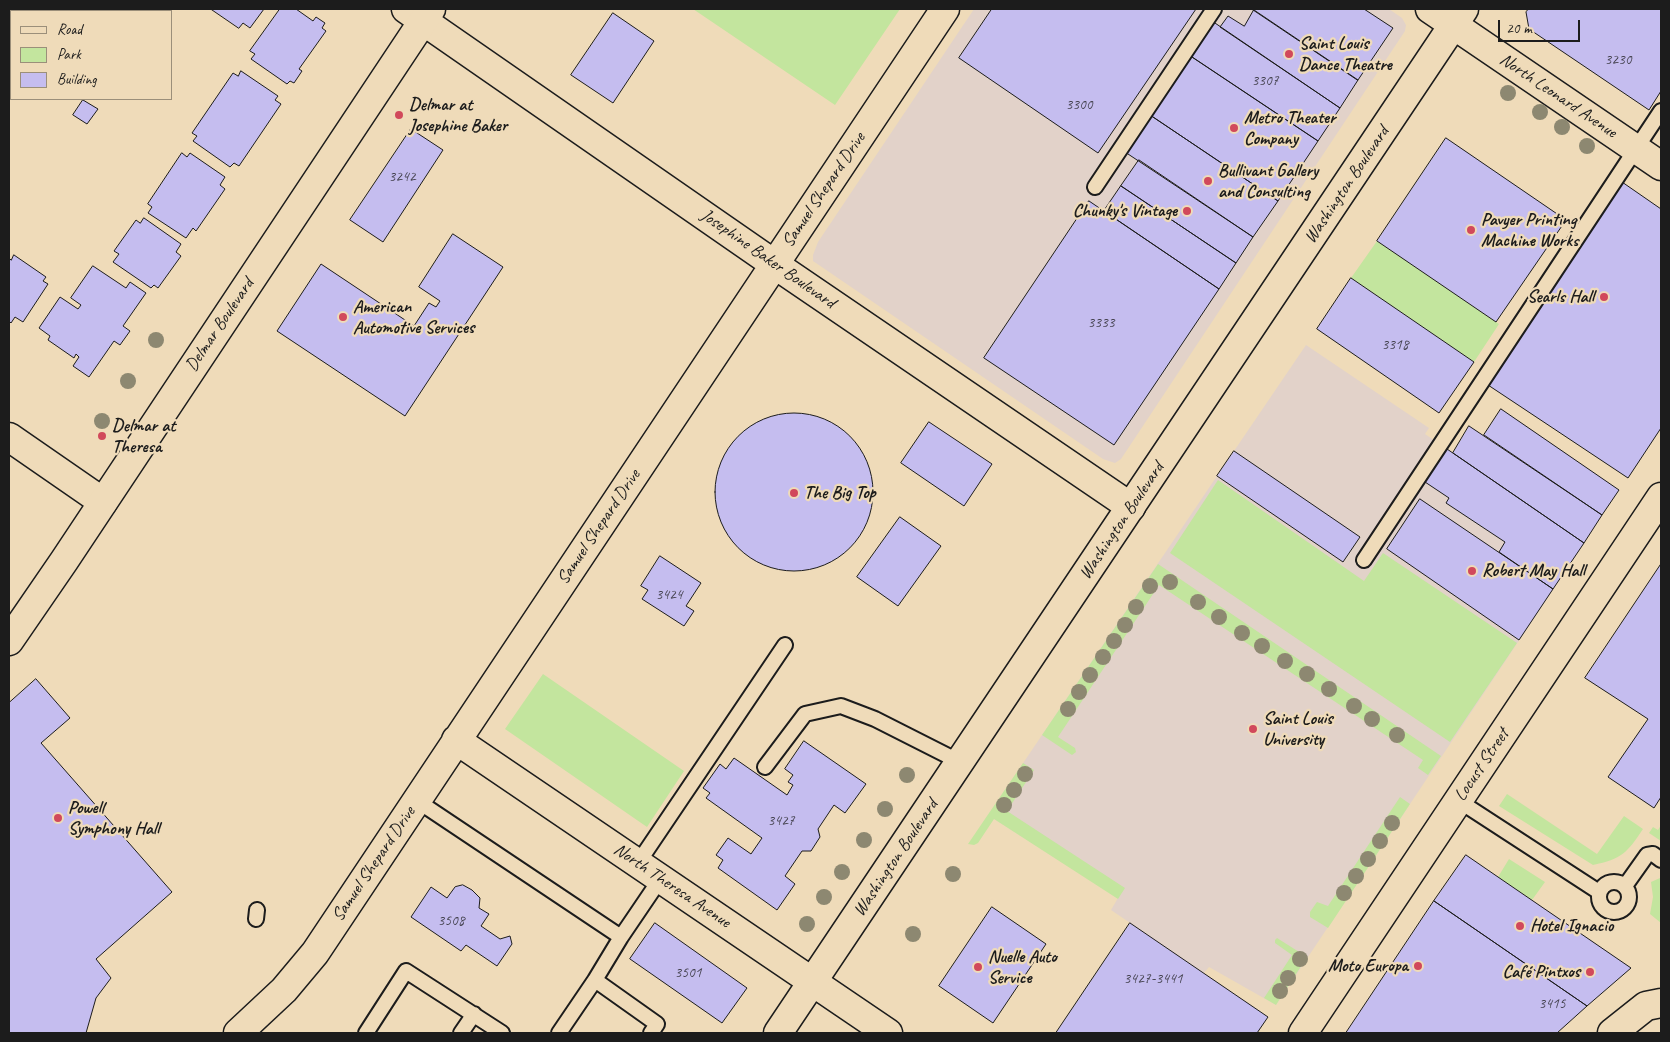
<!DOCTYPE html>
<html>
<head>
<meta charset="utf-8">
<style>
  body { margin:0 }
  #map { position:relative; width:1670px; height:1042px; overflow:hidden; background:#efdbb9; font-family:Caveat,sans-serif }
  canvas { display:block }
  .frame { position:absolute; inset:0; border:10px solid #1c1c1c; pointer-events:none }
  .legend { position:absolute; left:10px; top:10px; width:162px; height:90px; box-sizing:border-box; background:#efdbb9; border:1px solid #9b8f7a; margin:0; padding:6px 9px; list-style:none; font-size:15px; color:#1c1c1c }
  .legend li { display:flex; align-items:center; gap:10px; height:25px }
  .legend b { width:25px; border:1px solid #9b8f7a }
  .scale { position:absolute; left:1498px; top:20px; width:82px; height:22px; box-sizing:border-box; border:2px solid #1c1c1c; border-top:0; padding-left:6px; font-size:15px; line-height:18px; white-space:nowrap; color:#1c1c1c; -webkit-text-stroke:4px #efdbb9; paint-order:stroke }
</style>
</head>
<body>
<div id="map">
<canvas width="1670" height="1042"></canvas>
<div class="frame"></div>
<ul class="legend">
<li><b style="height:6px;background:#efdbb9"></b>Road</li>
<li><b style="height:14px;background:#c3e59e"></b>Park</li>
<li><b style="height:14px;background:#c5bdef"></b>Building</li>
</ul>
<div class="scale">20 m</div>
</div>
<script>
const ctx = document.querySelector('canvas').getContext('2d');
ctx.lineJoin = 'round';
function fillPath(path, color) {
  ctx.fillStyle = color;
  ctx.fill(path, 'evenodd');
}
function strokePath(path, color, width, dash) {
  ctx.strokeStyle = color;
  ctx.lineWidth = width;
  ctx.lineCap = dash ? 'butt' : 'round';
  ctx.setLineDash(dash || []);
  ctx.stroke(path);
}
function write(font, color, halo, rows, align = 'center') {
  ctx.font = font + ' Caveat,sans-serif';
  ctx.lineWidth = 4.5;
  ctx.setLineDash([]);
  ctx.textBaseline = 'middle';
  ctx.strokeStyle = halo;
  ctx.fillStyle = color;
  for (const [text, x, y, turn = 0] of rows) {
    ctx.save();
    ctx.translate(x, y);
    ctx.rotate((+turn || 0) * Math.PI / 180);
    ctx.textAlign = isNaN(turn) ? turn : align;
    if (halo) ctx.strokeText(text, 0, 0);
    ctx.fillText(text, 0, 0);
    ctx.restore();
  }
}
fillPath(new Path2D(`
  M974 9H1389L1402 18 1406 25 1405 31 1121 459 1115 463 1103 459 813 261V255L818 242Z
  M1306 345 1429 428 1425 434 1584 543 1276 1005 1209 967 1204 973 1111 910 1118 898 988 815 1217 476 1343 562 1360 538 1234 451Z`), '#e2d2c9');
fillPath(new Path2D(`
  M693 9H900L835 105Z
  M1377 241 1499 324 1474 362 1351 278Z
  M1218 480 1364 581 1383 553 1517 643 1450 742 1170 553Z
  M1158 564 1441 756 1428 775 1418 768 1423 760 1159 585 1058 737 1075 748 1076 752 1072 755 1042 735Z
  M543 674 684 771 647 827 505 729Z
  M1023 763 1034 770 1007 811 1125 888 1118 899 994 819 978 843 974 845 968 844Z
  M1507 794 1597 854 1624 816 1643 829C1627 853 1622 859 1593 865L1499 806Z
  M1400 797 1410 804 1328 928 1310 917V912L1317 902 1328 906Z
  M1661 825V841L1649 833 1653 827 1658 830Z
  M1509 859 1545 882 1532 900 1498 877Z
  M1660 878 1661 879V923L1650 914 1653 897 1651 882Z
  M1277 938 1307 957 1276 1005 1264 998 1292 955 1275 943V940Z`), '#c3e59e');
const building = new Path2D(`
  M9 9H21L20 11H11V36L9 40Z
  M211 9H264L250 28 243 23 239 28Z
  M280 9H296L313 21 316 17 325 23 322 28 326 31 299 69 302 71 294 83 290 81 287 84 251 59 255 54 250 51Z
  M992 9H1196L1098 153 959 58Z
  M1252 9H1364L1393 28 1358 80Z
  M1529 9H1661V91L1649 110 1529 29 1526 12Z
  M1254 10 1358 80 1340 108 1220 27 1228 16 1244 26Z
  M613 13 654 41 613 103 571 75Z
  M1212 21 1340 108 1318 141 1189 55Z
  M1189 55 1318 141 1278 201 1150 115Z
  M241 71 278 96 275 100 281 104 239 166 234 163 230 167 193 141 197 136 192 133 233 73 238 76Z
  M83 100 98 109 87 124 73 115Z
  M1150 115 1278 201 1253 237 1125 152Z
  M411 129 443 150 383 242 350 220Z
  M1446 138 1566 220 1496 322 1377 241Z
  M182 153 187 157 190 153 225 177 220 185 225 189 196 231 193 228 186 238 148 213 152 207 148 204Z
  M1139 160 1253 237 1236 263 1121 186Z
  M1622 182 1661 209V428L1628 478 1488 385Z
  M1121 186 1236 263 1219 289 1104 211Z
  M1089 201 1219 289 1114 445 984 358Z
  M144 218 181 244 176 252 181 256 158 288 154 285 151 288 113 262 119 254 114 251 136 220 140 223Z
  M453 234 503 267 405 416 277 331 321 264 414 326 429 303 436 307 440 301 419 287Z
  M14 255 46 277 43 281 48 284 23 322 15 317 11 323 9 321V258L11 260Z
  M93 266 126 288 130 282 146 293 123 326 130 331 120 345 114 341 89 377 73 366 79 357 76 354 74 358 48 340 50 336 39 328 60 297 78 309 81 305 71 298Z
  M1351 278 1474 362 1439 413 1317 329Z
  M1501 409 1619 490 1602 515 1484 435Z
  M715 492a79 79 0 1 1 158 0a79 79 0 1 1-158 0Z
  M929 422 992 464 964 506 901 463Z
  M1469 426 1602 515 1584 543 1453 453Z
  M1447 449 1584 543 1553 589 1499 552 1505 542 1446 503 1449 498 1425 482Z
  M1234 451 1360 537 1343 562 1217 476Z
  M1420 499 1553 589 1519 640 1387 549Z
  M900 517 941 546 898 606 857 577Z
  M660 556 701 583 686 606 694 611 684 626 642 599 648 590 641 586Z
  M1661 564V797L1654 808 1608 777 1648 719 1585 678Z
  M36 679 70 718 41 743 172 892 96 959 111 978 96 998 86 1033H9V703Z
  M804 741 866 784 845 813 834 805 818 829 820 837 811 851H802L785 876 795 884 777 910 718 868 723 860 716 855 728 838 751 854 762 838 706 798 710 793 703 788 720 764 726 769 734 758 787 795 793 785 788 782 793 775 785 769Z
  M1466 855 1498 877 1631 968 1587 1006 1434 901Z
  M463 885 472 890 480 898 479 908 489 914 481 926 500 939 510 936 512 944 497 966 466 945 461 951 411 917 431 887 447 898 455 887Z
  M1434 901 1587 1006 1557 1033H1346Z
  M992 907 1046 944 993 1023 939 986Z
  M655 923 747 988 722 1023 630 959Z
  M1130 923 1268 1017 1257 1033H1056Z`);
fillPath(building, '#c5bdef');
strokePath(building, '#1c1c1c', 1);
const lane = new Path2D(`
  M1095 187 1214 9
  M1364 560 1661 111
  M765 767 805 714 841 706 875 719 960 762
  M416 800 621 937
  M1459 801 1599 892
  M638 863 785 645
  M1599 897a15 15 0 1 1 30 0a15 15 0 1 1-30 0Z
  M1625 886 1647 855 1653 854 1661 860
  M256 919 257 910
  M366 1033 406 971 502 1033
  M461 1033 474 1014
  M559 1033 595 980
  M651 1033 657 1024 595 980 621 937 661 878`);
const street = new Path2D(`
  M406 9 774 264 1131 507
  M1430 9 1661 166
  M9 437 103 502
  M456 740 888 1033
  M238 1033 284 990 315 953 945 9
  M1303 1033 1661 497
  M1612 1033 1646 1006 1661 1003`);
const secondary = new Path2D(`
  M9 641 64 561 431 9
  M778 1033 1464 9`);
strokePath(lane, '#1c1c1c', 18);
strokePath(street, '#1c1c1c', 31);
strokePath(secondary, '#1c1c1c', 31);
strokePath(lane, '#efdbb9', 14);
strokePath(street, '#efdbb9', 28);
strokePath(secondary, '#efdbb9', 28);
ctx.fillStyle = '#8d8871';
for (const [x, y] of [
  [1508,93],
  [1540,112],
  [1562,127],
  [1587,146],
  [156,340],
  [128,381],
  [102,421],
  [1170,582],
  [1150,586],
  [1198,602],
  [1136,607],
  [1219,617],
  [1125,625],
  [1242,633],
  [1114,641],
  [1262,646],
  [1103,657],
  [1285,661],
  [1307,674],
  [1090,675],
  [1329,689],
  [1079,692],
  [1354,706],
  [1068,709],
  [1372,719],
  [1397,735],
  [1025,774],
  [907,775],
  [1014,790],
  [1004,805],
  [885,809],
  [1392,823],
  [864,840],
  [1380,841],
  [1368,859],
  [842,872],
  [953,874],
  [1356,876],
  [1344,893],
  [824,897],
  [807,924],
  [913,934],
  [1300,959],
  [1288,978],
  [1280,991]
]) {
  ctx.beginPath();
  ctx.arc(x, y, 8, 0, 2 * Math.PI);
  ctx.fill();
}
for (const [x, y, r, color] of [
  [1289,54,5,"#d1495b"],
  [399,115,5,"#d1495b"],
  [1234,128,5,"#d1495b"],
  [1208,181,5,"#d1495b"],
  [1187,211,5,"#d1495b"],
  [1471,230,5,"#d1495b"],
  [1604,297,5,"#d1495b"],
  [343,317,5,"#d1495b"],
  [102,436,5,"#d1495b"],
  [794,493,5,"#d1495b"],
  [1472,571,5,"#d1495b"],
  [1253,729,5,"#d1495b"],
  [58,818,5,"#d1495b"],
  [1520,926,5,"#d1495b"],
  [1418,966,5,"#d1495b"],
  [978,967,5,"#d1495b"],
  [1590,972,5,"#d1495b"]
]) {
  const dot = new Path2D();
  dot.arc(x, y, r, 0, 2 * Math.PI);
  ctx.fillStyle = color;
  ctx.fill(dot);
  strokePath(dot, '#efdbb9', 2);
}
write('15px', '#464451', null, [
  ["3230",1618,60],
  ["3307",1265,81],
  ["3300",1079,105],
  ["3242",402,177],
  ["3333",1101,323],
  ["3318",1395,345],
  ["3424",669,595],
  ["3427",781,821],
  ["3508",451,921],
  ["3501",688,973],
  ["3427-3441",1153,979],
  ["3415",1552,1004]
]);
write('bold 18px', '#1c1c1c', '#efdbb9', [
  ["Saint Louis",1299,44],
  ["Dance Theatre",1299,65],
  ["Delmar at",409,105],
  ["Josephine Baker",409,126],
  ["Metro Theater",1244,118],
  ["Company",1244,139],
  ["Bullivant Gallery",1218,171],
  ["and Consulting",1218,192],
  ["Chunky's Vintage",1177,211,"right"],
  ["Pavyer Printing",1481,220],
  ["Machine Works",1481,241],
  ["Searls Hall",1594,297,"right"],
  ["American",353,307],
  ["Automotive Services",353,328],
  ["Delmar at",112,426],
  ["Theresa",112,447],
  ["The Big Top",804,493],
  ["Robert May Hall",1482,571],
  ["Saint Louis",1263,719],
  ["University",1263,740],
  ["Powell",68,808],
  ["Symphony Hall",68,829],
  ["Hotel Ignacio",1530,926],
  ["Nuelle Auto",988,957],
  ["Service",988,978],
  ["Moto Europa",1408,966,"right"],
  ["Café Pintxos",1580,972,"right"]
], 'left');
write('18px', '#1c1c1c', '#efdbb9', [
  ["North Leonard Avenue",1558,96,34],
  ["Washington Boulevard",1347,185,-56],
  ["Samuel Shepard Drive",824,190,-56],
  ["Josephine Baker Boulevard",768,259,35],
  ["Delmar Boulevard",220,325,-56],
  ["Washington Boulevard",1122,521,-56],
  ["Samuel Shepard Drive",599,527,-56],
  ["Locust Street",1482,765,-56],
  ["Washington Boulevard",896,858,-56],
  ["Samuel Shepard Drive",374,864,-56],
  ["North Theresa Avenue",672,886,34]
]);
</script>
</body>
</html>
